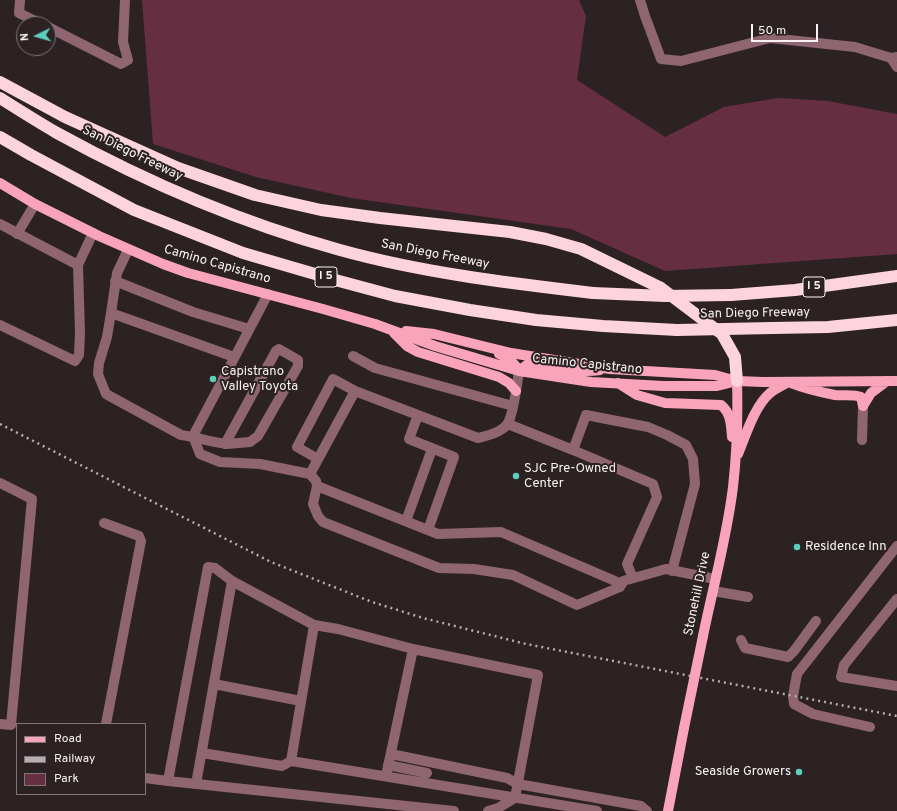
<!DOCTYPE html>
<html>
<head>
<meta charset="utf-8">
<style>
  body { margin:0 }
  #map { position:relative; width:897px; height:811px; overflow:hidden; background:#2c2224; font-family:Overpass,sans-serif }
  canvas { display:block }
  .legend { position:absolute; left:16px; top:723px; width:130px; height:72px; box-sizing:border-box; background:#2c2224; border:1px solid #7e7577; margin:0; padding:5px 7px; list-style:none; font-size:12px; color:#f9f2f4 }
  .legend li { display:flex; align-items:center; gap:8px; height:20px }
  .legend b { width:20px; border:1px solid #7e7577 }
  .north { position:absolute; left:16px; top:16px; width:40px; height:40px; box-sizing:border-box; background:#2c2224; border:1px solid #7e7577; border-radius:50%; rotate:265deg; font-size:11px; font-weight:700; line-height:16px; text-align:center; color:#f9f2f4 }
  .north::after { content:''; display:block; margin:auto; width:14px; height:18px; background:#5bcebc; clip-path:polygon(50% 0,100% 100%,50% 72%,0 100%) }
  .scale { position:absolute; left:751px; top:24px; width:67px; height:18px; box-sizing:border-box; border:2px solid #f9f2f4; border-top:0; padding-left:5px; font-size:12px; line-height:14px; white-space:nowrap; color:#f9f2f4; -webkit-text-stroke:3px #2c2224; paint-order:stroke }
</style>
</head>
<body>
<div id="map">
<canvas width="897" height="811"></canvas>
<ul class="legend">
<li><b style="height:5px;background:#faa4bc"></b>Road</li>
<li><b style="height:5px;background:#b5adaf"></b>Railway</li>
<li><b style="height:11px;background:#662f41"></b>Park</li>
</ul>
<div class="north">N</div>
<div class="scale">50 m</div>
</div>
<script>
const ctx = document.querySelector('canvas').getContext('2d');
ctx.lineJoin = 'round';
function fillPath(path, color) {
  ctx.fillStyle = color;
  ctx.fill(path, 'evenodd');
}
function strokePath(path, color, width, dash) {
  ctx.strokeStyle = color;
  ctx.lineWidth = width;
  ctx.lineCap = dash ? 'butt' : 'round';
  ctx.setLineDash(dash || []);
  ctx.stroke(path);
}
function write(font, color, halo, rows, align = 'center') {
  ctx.font = font + ' Overpass,sans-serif';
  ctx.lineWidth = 4;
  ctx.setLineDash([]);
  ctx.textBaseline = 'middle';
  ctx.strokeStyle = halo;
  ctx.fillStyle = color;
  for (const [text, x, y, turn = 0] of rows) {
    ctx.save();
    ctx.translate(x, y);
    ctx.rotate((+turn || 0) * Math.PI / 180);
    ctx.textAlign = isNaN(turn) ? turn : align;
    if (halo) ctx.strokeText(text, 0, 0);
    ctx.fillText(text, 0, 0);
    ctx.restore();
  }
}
fillPath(new Path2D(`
  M142 0H579L586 16 577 80 665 137 724 107 778 98 828 101 897 114V254L665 271 571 229 351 198 256 177 153 144Z`), '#662f41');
strokePath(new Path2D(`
  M20 0 19 13 41 24
  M640 0 645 16 661 59 681 61 770 38 855 47 891 58 897 57
  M48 27 121 64 128 60 123 42 125 0
  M891 58 897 67
  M0 224 78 265 93 233
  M17 234 35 204
  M128 250 117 273 111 313 234 357
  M115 281 193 312 249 329
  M268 294 193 436 200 454 220 462 260 464 310 474 316 481 317 486 313 504 318 516 323 522 439 568 474 569 513 575 577 605 620 587 623 581 666 569 715 579
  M111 313 107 337 99 363 98 374 106 394 181 435C196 437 211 442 227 444L250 442 258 436 298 366V360L279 349 276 351 225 444
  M0 325 75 361 79 355 80 333 78 265
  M353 356 375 368 513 406
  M418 415 409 439 454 457 428 530
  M508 424 573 450 586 415 648 427 667 435 686 445 693 459 695 484 672 571
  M862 440 863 406
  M573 450 653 484 657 497 627 564 633 578
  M318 459 297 447 333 379 355 391
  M310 474 355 391 478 438C487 436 503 432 508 423 514 412 517 384 519 371
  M0 483 32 499 11 725 0 724
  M317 486 438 534 501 532 622 584
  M406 521 432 449
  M104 523 139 536 141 541 106 724
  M232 581 314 625 338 629 413 649 538 675 515 798 498 808 488 811
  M713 591 748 597
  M897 599 844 665 841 677 897 686
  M314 625 291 761 597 811
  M741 640 745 648 788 657 794 651 816 621
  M214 684 301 701
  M870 727 813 714 794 704 793 696 797 674 897 546
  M202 753 282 766 291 761
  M391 754 507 778 518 784 641 806 647 811
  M388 765 427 773
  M386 776 413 649
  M145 778 168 781
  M196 784 232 581 215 568 208 567 168 781 454 811`), '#8e6570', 10);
strokePath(new Path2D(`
  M0 183 35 204 99 236 163 264 188 273 323 309 375 324 435 346 519 371 591 382 663 386H717L737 381
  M406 331 434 334 511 353 610 369 715 375 737 381 763 382 897 381
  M394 333 407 346 418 352 499 377 509 383 516 391
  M499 354C508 358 514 362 519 371L528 364C555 365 573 374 600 370
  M618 383 637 395 665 403 721 405C731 413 731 425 732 437
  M863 406 871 393 887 381
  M738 454C746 435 754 407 770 393 775 389 782 386 788 382 804 388 819 392 835 395 844 396 853 394 861 397L863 406
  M703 636C713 587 727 537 733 487 737 452 738 416 737 381
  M668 811 684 728`), '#faa4bc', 10);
strokePath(new Path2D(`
  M0 82 65 117 138 150 178 168 255 195 321 210 380 218 510 232 546 239 581 249 661 288 722 334 735 357 737 381
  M0 98C19 110 38 122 57 133 146 182 242 223 340 250 423 273 509 283 593 293
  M0 137 31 155 134 210 243 253 339 281 395 296 470 310 536 320 603 326 677 330
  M731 295 795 290 897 276
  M772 328 828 327 897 320`), '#fdd3de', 12);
strokePath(new Path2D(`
  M0 424 271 562 372 602 423 618 526 644 897 716`), '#b5adaf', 2.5, [2, 4]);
strokePath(new Path2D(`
  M684 728 703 636`), '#faa4bc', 10);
strokePath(new Path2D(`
  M593 293 665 296 731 295
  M677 330 772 328`), '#fdd3de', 12);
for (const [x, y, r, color] of [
  [213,379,4,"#5bcebc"],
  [516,476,4,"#5bcebc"],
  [797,547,4,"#5bcebc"],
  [799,772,4,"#5bcebc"]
]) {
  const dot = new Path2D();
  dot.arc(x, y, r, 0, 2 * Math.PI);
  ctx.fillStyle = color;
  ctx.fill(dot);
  strokePath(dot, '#2c2224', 1.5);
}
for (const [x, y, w] of [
  [326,277,22],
  [814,287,22]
]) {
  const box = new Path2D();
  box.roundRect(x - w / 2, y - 10, w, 20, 3);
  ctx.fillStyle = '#2c2224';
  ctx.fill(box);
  strokePath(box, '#f9f2f4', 1);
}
write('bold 12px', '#f9f2f4', null, [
  ["I 5",326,277],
  ["I 5",814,287]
]);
write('13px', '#f9f2f4', '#2c2224', [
  ["San Diego Freeway",132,154,26],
  ["San Diego Freeway",435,255,11],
  ["Camino Capistrano",217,265,16],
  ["San Diego Freeway",755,314,-1],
  ["Camino Capistrano",587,365,6],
  ["Stonehill Drive",698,594,-78]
]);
write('13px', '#f9f2f4', '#2c2224', [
  ["Capistrano",221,372],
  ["Valley Toyota",221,387],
  ["SJC Pre-Owned",524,469],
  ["Center",524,484],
  ["Residence Inn",805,547],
  ["Seaside Growers",791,772,"right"]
], 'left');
</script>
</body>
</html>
